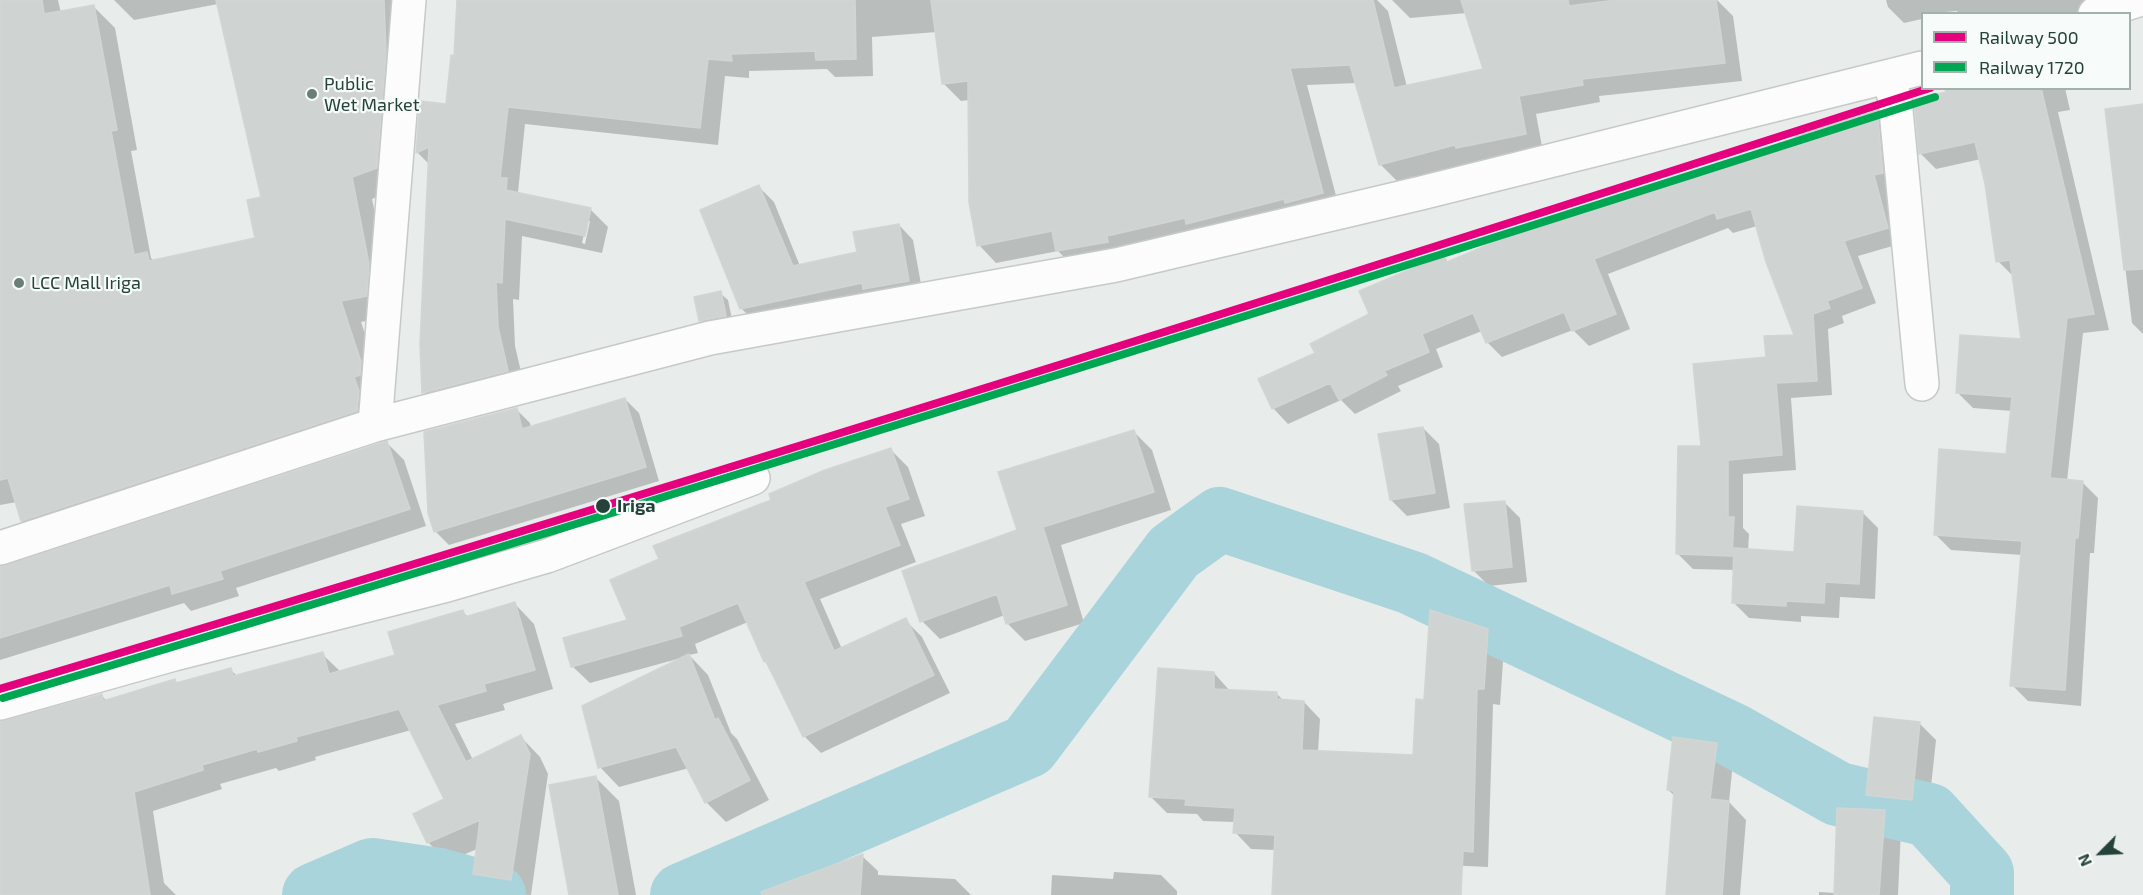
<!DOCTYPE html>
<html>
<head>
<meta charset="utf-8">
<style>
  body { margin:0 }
  #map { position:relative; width:2143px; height:895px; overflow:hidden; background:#e8edeb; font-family:"Exo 2",sans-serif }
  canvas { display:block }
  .legend { position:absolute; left:1921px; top:12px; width:210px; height:78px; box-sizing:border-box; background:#f7fbf9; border:2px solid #a3b1ad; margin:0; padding:8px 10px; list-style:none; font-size:18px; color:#24423a }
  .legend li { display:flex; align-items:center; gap:12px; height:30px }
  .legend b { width:30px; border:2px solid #a3b1ad }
  .north { position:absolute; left:2071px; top:823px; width:60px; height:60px; -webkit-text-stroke:4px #f7fbf9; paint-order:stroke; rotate:246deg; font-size:16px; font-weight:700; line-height:24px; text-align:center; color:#24423a }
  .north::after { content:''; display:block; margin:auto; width:21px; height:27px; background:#24423a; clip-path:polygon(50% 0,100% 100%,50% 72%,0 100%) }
</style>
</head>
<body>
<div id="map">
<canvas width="2143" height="895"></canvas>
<ul class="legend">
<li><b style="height:8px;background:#e5007d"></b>Railway 500</li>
<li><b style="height:8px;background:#00a651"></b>Railway 1720</li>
</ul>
<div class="north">N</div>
</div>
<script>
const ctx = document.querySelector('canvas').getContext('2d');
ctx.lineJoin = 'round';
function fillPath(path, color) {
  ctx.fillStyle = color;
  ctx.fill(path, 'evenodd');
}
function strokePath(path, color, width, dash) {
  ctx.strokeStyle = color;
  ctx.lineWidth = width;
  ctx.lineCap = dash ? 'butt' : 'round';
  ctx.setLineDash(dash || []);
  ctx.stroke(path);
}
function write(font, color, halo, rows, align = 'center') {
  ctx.font = font + ' "Exo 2",sans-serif';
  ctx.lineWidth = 4.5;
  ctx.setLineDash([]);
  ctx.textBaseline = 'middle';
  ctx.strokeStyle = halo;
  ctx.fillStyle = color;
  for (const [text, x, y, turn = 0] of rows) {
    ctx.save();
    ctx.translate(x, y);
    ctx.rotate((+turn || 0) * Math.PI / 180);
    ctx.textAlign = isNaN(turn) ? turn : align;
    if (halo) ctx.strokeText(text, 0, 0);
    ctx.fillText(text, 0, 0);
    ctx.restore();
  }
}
fillPath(new Path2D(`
  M0 0H58L61 13 94 7 115 28 137 150 131 151 151 258 154 261 257 239 263 198 218 4 134 20 114 0H403L397 189 372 199 390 286 387 317 361 322 382 384 379 414 43 542 22 521 17 502 0 505Z
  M459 0H1377L1388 11 1407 87 1485 70 1467 13 1410 18 1392 0H1717L1733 16 1742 81 1599 96 1600 102 1536 114 1543 152 1475 165 1473 163 1398 182 1380 164 1357 83 1307 85 1340 211 1075 268 1058 251 996 263 979 245 969 100 961 101 943 83 937 32 872 37 873 76 835 77 827 69 749 71V78L725 76 718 145 525 124 518 192 521 195 590 209 608 227 602 253 522 236 519 300 513 299 515 346 525 389 442 410 424 393 422 344 429 164 417 152 447 106 455 57ZM587 221H590L585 244 582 243Z
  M1886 0H2125L2084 14H1958L1957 11 1922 14V19L1904 23 1888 7Z
  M1946 88H2065L2070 110 2058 112 2109 330 2083 333 2067 481 2082 482 2098 498 2094 553H2090L2081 706 2028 701 2012 685 2022 555 1951 550 1935 534 2007 455 2012 411 1973 408 1957 392 2023 341 2014 277 1998 261 1981 159 1936 169 1920 153 1947 93Z
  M2143 106V334L2132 323 2106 110Z
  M1877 111 1892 126 1903 243 1858 256 1876 303 1842 316 1844 323 1828 329 1832 395 1791 398 1796 470 1743 474V528L1749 534 1748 551 1796 553 1862 512 1878 528 1875 599 1840 597 1839 618 1801 616V622L1749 618 1733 602 1735 570 1693 569 1677 553 1702 447 1767 358 1797 336 1757 226 1733 233 1728 228 1608 274 1630 329 1589 346 1573 330 1502 357 1487 342 1482 331 1436 349 1443 367 1398 386 1401 391 1355 414 1341 400 1288 424 1273 408 1317 354 1443 256 1449 263 1574 210 1580 215 1798 142Z
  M759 187 774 202 800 266 858 253 899 225 913 240 923 295 756 323 741 308Z
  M720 293 728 300 733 324 709 328 701 321Z
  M625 399 639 413 659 481 449 545 435 531 516 409 530 423 531 428Z
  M1423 428 1439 444 1450 508 1407 516 1391 500Z
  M1134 432 1152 450 1171 510 1061 545 1084 623 1025 641 1007 623 1005 615 940 639 922 621 1019 530Z
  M387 443 404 460 426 526 236 588 239 596 191 611 184 603 0 660V569Z
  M891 450 908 467 925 516 901 524 916 562 820 599 842 649 905 620 922 637 950 693 821 753 804 736 765 661 748 622 695 644 698 653 689 655 708 675 731 733 737 739 769 800 726 822 706 802 689 768 619 787 600 767 681 658 590 683 572 666 629 621 661 560 773 501Z
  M1504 502 1520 518 1527 582 1489 586 1473 570Z
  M515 604 534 624 553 689 503 704 505 710 455 724 473 760 521 737 540 757 548 774 531 895 494 893 474 874 477 849 447 862 428 842 446 800 411 730 315 757 316 760 279 771 276 768 220 784 222 789 153 811 164 883 176 895H0V723L102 696 107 701 174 680 178 684 230 669 237 676 322 654 341 672 397 656 463 612 468 617Z
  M1488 630 1504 647 1500 705 1493 704 1488 867 1424 864 1423 895H1273L1275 850 1251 849 1235 832V822L1203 821 1197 814 1167 813 1151 797 1214 673 1230 691 1277 694 1284 701 1304 702 1320 719 1318 752 1414 757 1425 701Z
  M1920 724 1936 740 1928 815 1883 811 1901 829 1898 895H1819V892L1835 893 1884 811 1867 795Z
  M1716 744 1733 762 1729 802 1746 820 1740 895H1668L1675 796 1668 790Z
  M596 778 619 801 636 895H571Z
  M862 856 878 871V875L955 879 971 895H809Z
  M1114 872 1161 875 1177 891V895H1051L1052 875 1113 879Z`), '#0003');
strokePath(new Path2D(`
  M314 895 372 870 439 880 494 895
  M682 895 1028 746 1174 552 1220 519 1412 583 1733 735 1838 794 1929 815 1982 873V895`), '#a9d4db', 64);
const building = new Path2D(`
  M0 0H42L44 14 94 5 117 130 111 131 134 255 147 252 149 261 255 238 247 200 261 197 216 0H384L386 54 377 168 352 177 369 264 367 296 341 301 361 362 360 375 354 377 359 391 357 411 21 521 8 478 0 480Z
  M457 0H855L856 59 816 60 815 51 731 54 732 61 708 59 700 128 508 107 500 178H507L506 190 591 208 585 236 505 219 502 283 496 282 498 327 508 371 422 393 420 344 429 147 416 153 420 101 446 104 451 55 454 56Z
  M931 0H1373L1394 88 1483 69 1461 0H1568L1569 6 1617 0H1716L1725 63 1582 79 1583 85 1519 96 1526 134 1456 148 1455 145 1379 165 1350 65 1290 68 1323 193 1285 203 1284 199 1186 224 1185 218 1107 236 1108 242 1056 251 1052 231 977 246 969 202 968 81 942 84Z
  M1945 88H2041L2094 314 2067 318 2050 478 2083 481 2078 538H2075L2065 690 2010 686 2022 541 1934 535 1939 449 2006 454 2012 397 1956 393 1960 335 2021 339 2010 260 1996 262 1985 184 1975 142 1919 154 1914 100 1946 92Z
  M2143 104V269L2124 270 2105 109Z
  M1877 109 1883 173 1874 175 1888 228 1844 241 1862 288 1827 301 1830 308 1813 314 1817 381 1776 383 1782 455 1728 460V517H1734L1732 556 1676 554 1678 446H1701L1693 364 1766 357 1764 336 1794 335 1766 262 1751 209 1717 219 1715 212 1594 259 1616 314 1572 331 1564 312 1486 343 1473 313 1422 334 1429 352 1384 371 1387 375 1339 400 1330 383 1272 409 1258 379 1315 353 1310 344 1369 314 1359 291 1444 255 1447 262 1575 208 1577 215 1677 177 1796 141 1794 134Z
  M759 185 793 266 857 252 853 232 899 224 909 281 863 289 862 283 740 309 700 210Z
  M721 291 726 316 699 321 694 297Z
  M625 398 646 467 434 532 428 513 424 432 517 408 522 429Z
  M1423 427 1435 493 1390 500 1378 434Z
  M1134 430 1154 492 1043 527 1067 605 1006 624 997 594 920 622 902 571 1017 530 998 472Z
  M387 441 410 509 220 571 223 579 172 594 170 585 0 638V566Z
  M891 448 909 499 885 507 900 545 804 582 834 651 906 618 934 675 803 737 766 661 764 662 738 603 679 627 682 636 571 667 563 638 627 620 610 580 659 559 653 546 771 500 769 494 825 470Z
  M1505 501 1512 567 1472 571 1464 504Z
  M1797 506 1863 511 1859 584 1825 582 1824 603 1786 601V606L1732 603 1734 548 1794 552Z
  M515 602 535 670 484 684 486 691 437 705 466 762 521 735 530 754 511 880 473 874 480 820 427 843 413 814 444 799 399 709 296 737 297 741 258 752 257 749 202 765 203 770 134 792 150 895H0V721L99 695 102 694 103 701 175 679 176 683 231 668 233 676 323 652 329 674 395 655 388 632 463 610 465 617Z
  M1430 610 1488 629 1484 689H1477L1473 852 1463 851 1461 895H1272L1275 835 1233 833 1235 808 1185 805 1186 799 1149 797 1158 668 1214 672V689L1277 692V699L1304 701 1302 750 1413 755 1416 699 1424 700Z
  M689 654 715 720 718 718 750 780 705 803 676 747 598 768 582 706Z
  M1874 717 1920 722 1912 800 1866 795Z
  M1673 737 1717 743 1710 799 1729 801 1722 895H1666L1674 791 1667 790Z
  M596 776 618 895H569L549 785Z
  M1837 808 1885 810 1879 895H1834Z
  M863 854 860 895H762L761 892Z`);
fillPath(building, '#cfd4d2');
strokePath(building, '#d1d6d4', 1.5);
const street = new Path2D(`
  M2095 14 2138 0
  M1889 78 1895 100 1922 384
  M375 425 409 0
  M0 548 375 425 710 338 1116 265 1421 193 1922 68
  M0 703 174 654 447 585 547 556 753 478`);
strokePath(street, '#c5cac8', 36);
strokePath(street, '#fcfcfc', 33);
strokePath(new Path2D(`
  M0 689C646 496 1289 295 1930 88`), '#e5007d', 8);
strokePath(new Path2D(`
  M3 698C649 504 1293 303 1935 97`), '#00a651', 8);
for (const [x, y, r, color] of [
  [312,94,6,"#697e78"],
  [19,283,6,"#697e78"],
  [603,506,8,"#24423a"]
]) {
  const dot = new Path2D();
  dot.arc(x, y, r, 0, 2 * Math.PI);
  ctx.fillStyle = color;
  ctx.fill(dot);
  strokePath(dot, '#f7fbf9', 2);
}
write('18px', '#24423a', '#f7fbf9', [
  ["Public",324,84],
  ["Wet Market",324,105],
  ["LCC Mall Iriga",31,283]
], 'left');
write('bold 18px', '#24423a', '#f7fbf9', [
  ["Iriga",617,506]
], 'left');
</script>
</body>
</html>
